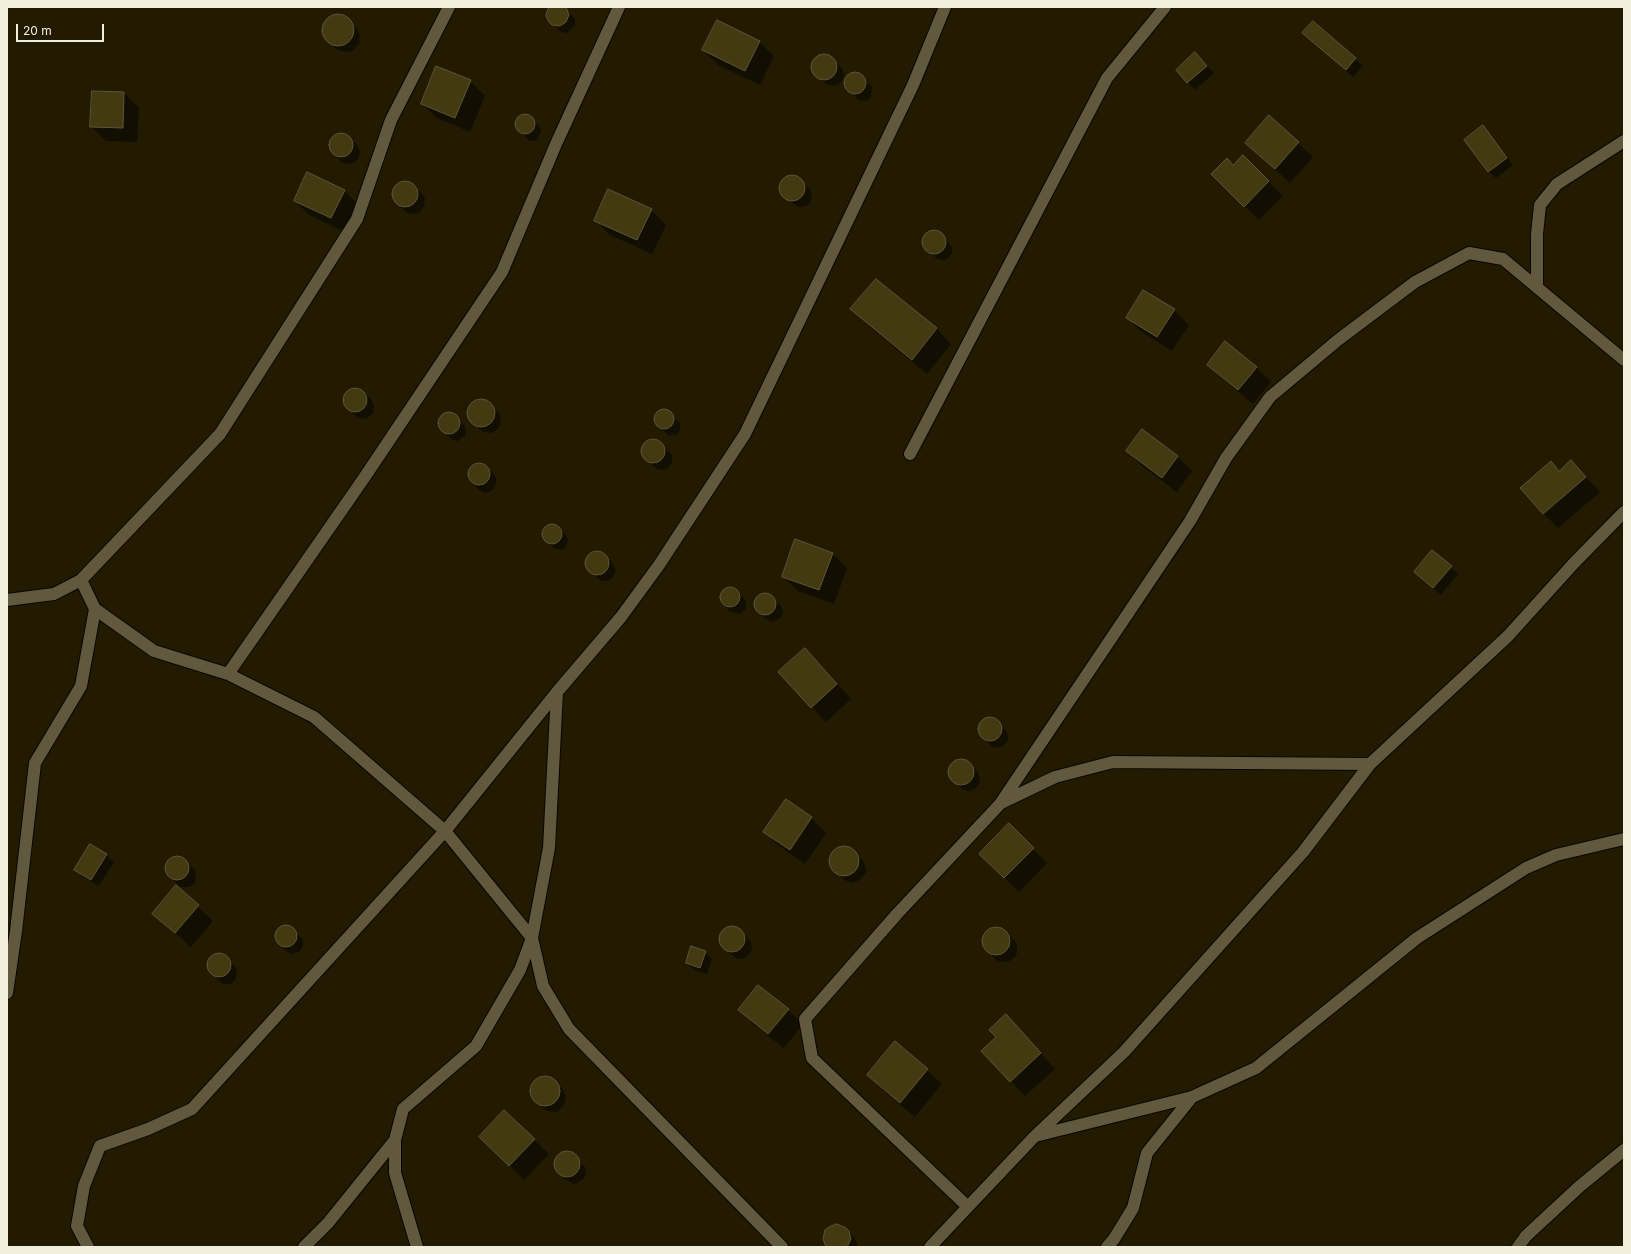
<!DOCTYPE html>
<html>
<head>
<meta charset="utf-8">
<style>
  body { margin:0 }
  #map { position:relative; width:1631px; height:1254px; overflow:hidden; background:#221b02; font-family:Inter,sans-serif }
  canvas { display:block }
  .frame { position:absolute; inset:0; border:8px solid #f3efdf; pointer-events:none }
  .scale { position:absolute; left:16px; top:24px; width:88px; height:18px; box-sizing:border-box; border:2px solid #f3efdf; border-top:0; padding-left:5px; font-size:12px; line-height:14px; white-space:nowrap; color:#f3efdf; -webkit-text-stroke:3px #221b02; paint-order:stroke }
</style>
</head>
<body>
<div id="map">
<canvas width="1631" height="1254"></canvas>
<div class="frame"></div>
<div class="scale">20 m</div>
</div>
<script>
const ctx = document.querySelector('canvas').getContext('2d');
ctx.lineJoin = 'round';
function fillPath(path, color) {
  ctx.fillStyle = color;
  ctx.fill(path, 'evenodd');
}
function strokePath(path, color, width, dash) {
  ctx.strokeStyle = color;
  ctx.lineWidth = width;
  ctx.lineCap = dash ? 'butt' : 'round';
  ctx.setLineDash(dash || []);
  ctx.stroke(path);
}
fillPath(new Path2D(`
  M551 7H564L575 19V26L567 33 561 32 553 24Z
  M338 15 347 19 355 26 360 35 359 44 352 51 347 52 338 50 334 47 326 39 323 31 326 21 334 16Z
  M1313 22 1363 66 1353 77 1304 33Z
  M759 42 774 56 760 85 718 65 703 50Z
  M825 55 832 58 842 68 844 75 843 79 838 85 831 86 823 82 816 75 813 68 815 60 821 56Z
  M1202 61 1214 73 1195 90 1177 71Z
  M854 73 860 75 872 87 871 97 866 101 859 100 845 85 846 78Z
  M470 81 485 96 470 132 437 118 422 104Z
  M93 92 124 93 139 108 137 142 106 141 91 126Z
  M524 115 532 119 540 127 541 132 536 141H530L517 129 516 123 518 118Z
  M1482 127 1513 165 1496 178 1488 171Z
  M340 134H344L350 138 358 146 360 153 357 160 351 164 343 163 340 161 333 153 329 146V143L333 136Z
  M1247 143H1298L1313 157 1290 183Z
  M1243 157 1283 196 1259 220 1213 174 1233 166Z
  M793 176 800 179 810 190 812 197 809 204 805 206 798 207 784 196 781 188V185L786 178Z
  M401 182H409L413 184 425 198 424 206 419 213 415 214 407 213 393 199V191L394 187Z
  M344 191 359 205 346 232 309 215 295 201Z
  M651 210 666 225 652 254 610 235 595 220Z
  M931 231H938L952 247V253L947 259 944 260 937 259 924 246 925 236Z
  M876 280 937 329 951 344 927 374 866 324 852 309Z
  M1174 310 1189 325 1172 351 1142 332 1127 318Z
  M1208 365 1256 367 1271 382 1253 404 1223 379Z
  M356 388 364 392 371 399 374 406 373 413 366 419 358 418 344 404V397L349 390Z
  M476 401H484L499 413 501 421 498 429 492 433 483 432 472 422 468 415 470 407Z
  M665 411 680 423V429L678 434 669 436 657 425 656 416 660 412Z
  M449 413 453 414 465 426 466 435 458 441 452 440 439 427V421L443 415Z
  M1143 430 1178 457 1192 471 1177 492 1142 466 1127 451Z
  M649 440H657L672 455V462L668 468 664 470 657 469 643 456 642 449 646 442Z
  M1571 461 1600 492 1558 528 1543 513 1551 462 1560 471Z
  M479 464 486 467 494 474 497 480 494 489 489 492 485 493 479 490 471 482 468 476 470 469Z
  M548 525 557 527 565 534 568 539 566 547 562 550 553 548 546 541 543 535 544 529Z
  M594 552H597L604 555 612 562 616 571 613 577 608 581H601L587 568 586 564 588 557Z
  M832 553 847 568 834 604 798 591 783 577Z
  M1451 567 1458 574 1441 595 1416 572Z
  M730 588 736 590 744 598 746 603V609L739 614 730 611 723 604 720 598 724 589Z
  M768 594 781 606 783 612 781 618 772 622 766 619 758 612 755 602 758 596Z
  M805 649 851 699 826 722 812 707Z
  M985 719H993L1004 728 1008 734V740L1004 746 994 748 983 738 979 732 980 725Z
  M958 760 966 761 977 771 980 778V782L976 788 969 791 962 789 950 775V767L952 764Z
  M786 801 811 818 826 833 805 864 779 846 765 832Z
  M1009 825 1047 863 1019 892 995 868Z
  M843 848 852 850 863 861 866 868V872L861 879 853 883 844 880 831 865 832 855 839 849Z
  M106 855 114 862 99 886 83 877 76 869Z
  M182 857 195 870 196 873 195 883 189 887H181L178 885 166 870 168 863 174 858Z
  M176 887 213 921 191 947 154 913Z
  M284 925 291 927 303 940V947L299 952 292 954 286 951 277 940 276 931Z
  M734 927 742 931 751 942 752 950 745 958 737 959 723 947 720 939 723 932 726 929Z
  M999 928 1007 933 1017 944V953L1015 957 1008 962H999L996 960 983 945 984 936 990 930Z
  M705 952 712 959 707 974 694 970 687 963Z
  M222 954 228 959 237 969 236 979 231 984H223L220 982 208 968V960L214 955Z
  M739 1010H788L803 1024 784 1048 754 1025Z
  M1020 1030 1055 1069 1025 1096 982 1051Z
  M895 1043 927 1070 942 1084 915 1117 883 1090 868 1075Z
  M542 1077H546L554 1081 562 1088 566 1096 564 1105 557 1112 548 1111 544 1109 532 1094 531 1090 535 1082Z
  M534 1140 549 1154 524 1180 495 1151Z
  M565 1152 572 1153 585 1167 586 1175 584 1178 577 1183 574 1184 566 1180 559 1173 555 1166 556 1159Z
  M845 1228 853 1236 857 1243V1247H828Z`), '#0007');
const building = new Path2D(`
  M549 7H566L569 15 566 22 560 26 552 25 549 22 546 16Z
  M322 30a16 16 0 1 1 32 0a16 16 0 1 1-32 0Z
  M717 20 760 41 745 71 702 50Z
  M1313 21 1356 58 1346 70 1302 33Z
  M1195 52 1207 66 1187 83 1176 70Z
  M811 67a13 13 0 1 1 26 0a13 13 0 1 1-26 0Z
  M436 66 471 80 455 118 421 104Z
  M844 83a11 11 0 1 1 22 0a11 11 0 1 1-22 0Z
  M92 91 124 92 123 128 90 127Z
  M515 124a10 10 0 1 1 20 0a10 10 0 1 1-20 0Z
  M1269 115 1299 142 1275 169 1245 143Z
  M1483 125 1507 158 1488 172 1464 140Z
  M329 145a12 12 0 1 1 24 0a12 12 0 1 1-24 0Z
  M1243 155 1269 181 1244 207 1211 174 1227 158 1233 165Z
  M307 172 345 190 331 218 294 201Z
  M779 188a13 13 0 1 1 26 0a13 13 0 1 1-26 0Z
  M392 194a13 13 0 1 1 26 0a13 13 0 1 1-26 0Z
  M608 189 652 209 637 240 594 221Z
  M922 242a12 12 0 1 1 24 0a12 12 0 1 1-24 0Z
  M876 279 937 328 912 360 850 309Z
  M1143 290 1175 309 1157 337 1126 318Z
  M1225 341 1257 367 1238 390 1207 365Z
  M343 400a12 12 0 1 1 24 0a12 12 0 1 1-24 0Z
  M467 413a14 14 0 1 1 28 0a14 14 0 1 1-28 0Z
  M654 419a10 10 0 1 1 20 0a10 10 0 1 1-20 0Z
  M438 423a11 11 0 1 1 22 0a11 11 0 1 1-22 0Z
  M1142 429 1178 456 1162 478 1126 451Z
  M641 451a12 12 0 1 1 24 0a12 12 0 1 1-24 0Z
  M1571 460 1586 477 1543 514 1520 488 1551 461 1559 471Z
  M468 474a11 11 0 1 1 22 0a11 11 0 1 1-22 0Z
  M542 534a10 10 0 1 1 20 0a10 10 0 1 1-20 0Z
  M795 539 833 553 819 590 782 577Z
  M1432 550 1452 566 1433 588 1414 572Z
  M585 563a12 12 0 1 1 24 0a12 12 0 1 1-24 0Z
  M720 597a10 10 0 1 1 20 0a10 10 0 1 1-20 0Z
  M754 604a11 11 0 1 1 22 0a11 11 0 1 1-22 0Z
  M805 648 837 684 811 708 778 672Z
  M978 729a12 12 0 1 1 24 0a12 12 0 1 1-24 0Z
  M948 772a13 13 0 1 1 26 0a13 13 0 1 1-26 0Z
  M786 799 812 817 790 850 763 832Z
  M1009 823 1034 848 1004 878 979 854Z
  M90 844 107 854 91 880 74 870Z
  M829 861a15 15 0 1 1 30 0a15 15 0 1 1-30 0Z
  M165 868a12 12 0 1 1 24 0a12 12 0 1 1-24 0Z
  M176 885 199 905 175 933 152 914Z
  M275 936a11 11 0 1 1 22 0a11 11 0 1 1-22 0Z
  M719 939a13 13 0 1 1 26 0a13 13 0 1 1-26 0Z
  M982 941a14 14 0 1 1 28 0a14 14 0 1 1-28 0Z
  M691 946 706 951 700 968 686 963Z
  M207 965a12 12 0 1 1 24 0a12 12 0 1 1-24 0Z
  M758 985 789 1009 768 1034 738 1010Z
  M1006 1014 1041 1053 1010 1082 981 1051 996 1037 989 1030Z
  M895 1041 928 1069 900 1103 867 1075Z
  M530 1091a15 15 0 1 1 30 0a15 15 0 1 1-30 0Z
  M504 1110 535 1139 509 1166 479 1137Z
  M554 1164a13 13 0 1 1 26 0a13 13 0 1 1-26 0Z
  M837 1224 846 1228 849 1231 851 1239 847 1247H826L823 1239 825 1230 829 1227Z`);
fillPath(building, '#443a12');
strokePath(building, '#5c5539', 1);
const lane = new Path2D(`
  M1107 1247 1114 1239 1133 1208 1147 1153 1192 1097`);
const street = new Path2D(`
  M449 7 391 120 357 219 220 434 81 580 95 609 154 651 228 674 314 717 445 831 532 938 543 986 569 1029 782 1247
  M1537 287V234L1540 205 1557 184 1624 141
  M910 454 1107 78 1165 7
  M7 600 54 594 81 580
  M228 674 364 478 502 272 556 144 619 7
  M1001 803 1055 777 1113 762 1370 764
  M7 993 16 931 35 763 81 686 95 609
  M1035 1136 1192 1097 1256 1068 1417 938 1526 868 1556 855 1624 839
  M967 1206 812 1058 805 1019 897 914 1000 804 1190 521 1226 458 1270 397 1338 340 1415 282 1469 253 1503 259 1624 360
  M88 1247 77 1226 84 1186 100 1146 148 1129 192 1109 445 831 557 692
  M304 1247 328 1223 395 1140
  M417 1247 395 1173V1140L403 1109 476 1046 520 970 532 938 549 848 557 692 621 617 659 565 745 434 913 85 945 7
  M930 1247 1034 1137 1124 1052 1303 852 1370 764 1508 636 1574 563 1624 512
  M1518 1247 1526 1236 1580 1186 1624 1150`);
strokePath(lane, '#0b0600', 14);
strokePath(street, '#0b0600', 14);
strokePath(lane, '#60593e', 12);
strokePath(street, '#60593e', 12);
</script>
</body>
</html>
